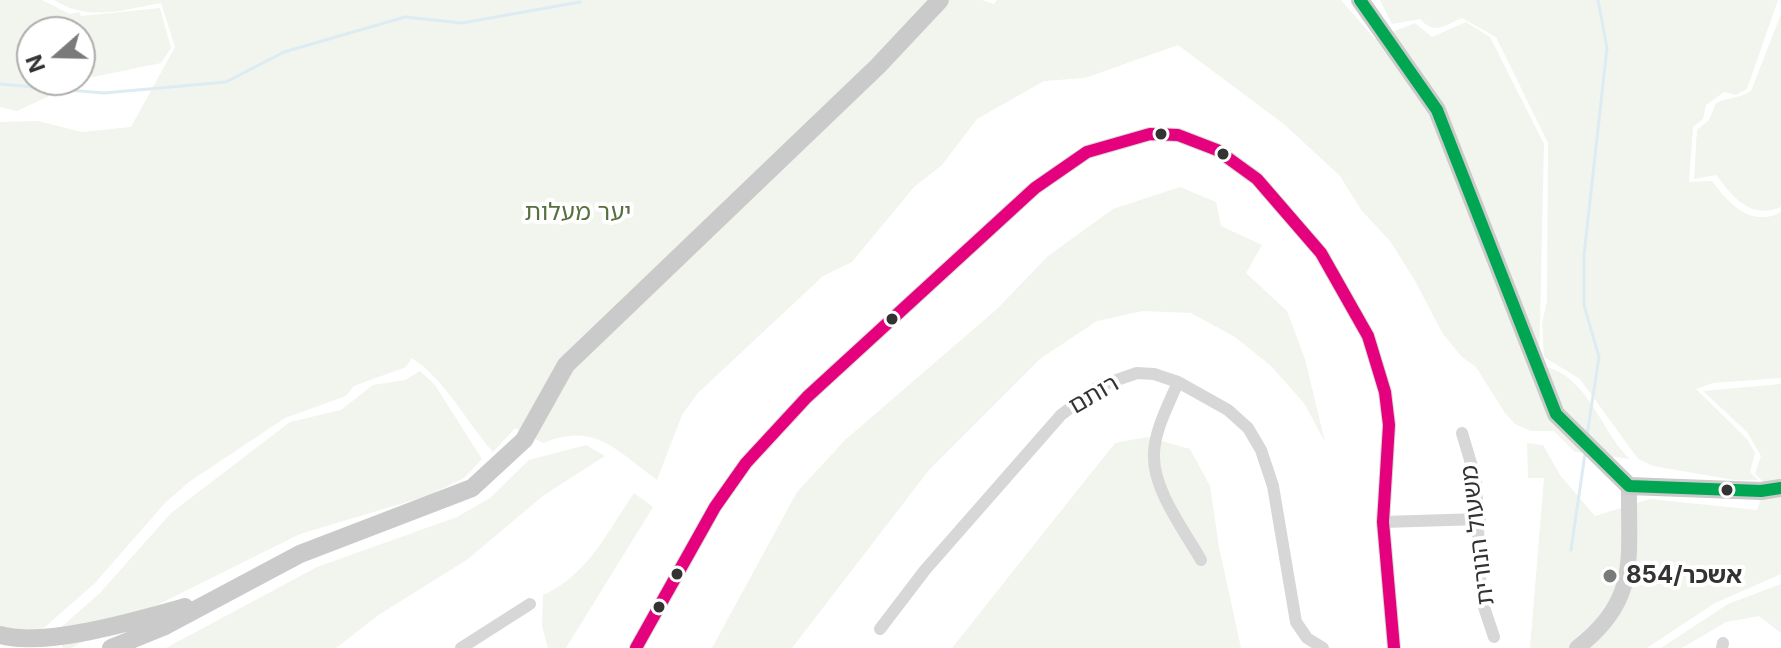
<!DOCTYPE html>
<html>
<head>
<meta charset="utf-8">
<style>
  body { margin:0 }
  #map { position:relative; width:1781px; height:648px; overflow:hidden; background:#fff; font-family:Inter,sans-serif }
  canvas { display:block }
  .north { position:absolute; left:16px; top:16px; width:80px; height:80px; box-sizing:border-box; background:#fff; border:2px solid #adadad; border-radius:50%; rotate:250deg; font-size:22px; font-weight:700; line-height:32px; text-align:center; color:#333 }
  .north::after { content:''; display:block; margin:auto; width:28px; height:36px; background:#7a7a7a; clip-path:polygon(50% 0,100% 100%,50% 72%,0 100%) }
</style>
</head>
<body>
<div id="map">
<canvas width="1781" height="648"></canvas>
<div class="north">N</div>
</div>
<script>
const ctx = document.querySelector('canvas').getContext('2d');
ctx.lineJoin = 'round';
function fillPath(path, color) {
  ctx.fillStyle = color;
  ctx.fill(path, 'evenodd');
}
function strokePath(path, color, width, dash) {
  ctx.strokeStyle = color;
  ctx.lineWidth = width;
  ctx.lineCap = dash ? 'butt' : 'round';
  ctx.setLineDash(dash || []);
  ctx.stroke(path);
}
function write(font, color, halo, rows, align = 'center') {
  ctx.font = font + ' Inter,"Noto Sans Hebrew",sans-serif';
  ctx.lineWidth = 8;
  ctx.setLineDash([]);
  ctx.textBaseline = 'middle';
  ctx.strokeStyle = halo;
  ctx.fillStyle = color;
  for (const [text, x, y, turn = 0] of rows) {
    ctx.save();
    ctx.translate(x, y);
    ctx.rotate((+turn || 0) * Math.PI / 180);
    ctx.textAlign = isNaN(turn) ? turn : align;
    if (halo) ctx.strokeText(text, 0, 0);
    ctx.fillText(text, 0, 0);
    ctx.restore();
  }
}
fillPath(new Path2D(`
  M0 0H42L70 14 79 12 81 16 160 8 171 48 161 63 88 78 17 111 0 107ZM32 32H80V80H32Z
  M54 0H982L994 4 997 0H1341L1375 39 1415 23 1432 37 1466 22 1490 37 1544 144 1539 366C1586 370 1600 431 1630 459L1575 452 1554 431H1531L1515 424 1505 413 1476 367 1462 357 1443 334 1414 279 1390 241 1362 211 1340 176 1285 125 1178 45 1085 78 1044 81 977 119 942 165 914 187 852 262 823 276 698 393 682 415 657 480C614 449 596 422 543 443L515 428 493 452C465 420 447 382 412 358L406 367 354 386 346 396 285 418 189 482 165 503 95 583 45 627 30 634 0 631V122L38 121 82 132 131 127 175 47 161 3C122 10 89 22 54 0Z
  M1380 0H1778L1747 89 1736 95 1724 92 1706 105 1703 119 1693 127 1689 182 1712 181C1729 204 1751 228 1781 212V378L1713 383 1696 389 1747 439 1755 453 1750 472 1758 480H1734L1653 466 1638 459 1580 379 1544 357 1542 324 1547 301 1548 143 1496 37 1462 18C1444 26 1434 35 1420 19L1392 24Z
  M1781 14V207C1750 220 1733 197 1716 175L1694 179 1697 130 1709 120 1716 103C1728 97 1738 99 1751 91Z
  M1180 187 1216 202 1221 226 1262 245 1246 273 1287 311 1305 359 1325 442 1304 403 1270 365 1235 337 1191 313 1143 311 1097 321 1040 359 929 470 792 648H712L797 492 845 440 997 309 1048 256 1113 209Z
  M420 371 435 385 482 459 464 478 427 496 300 534 71 648H63L58 630 100 593 171 513 290 422 341 410 373 385 405 380Z
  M1781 384V574L1715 603 1647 648H1530L1544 478H1528L1527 443 1543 445 1560 475 1595 516 1650 499 1757 510 1766 484 1755 474 1761 456 1747 432 1703 391Z
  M1147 437 1190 449 1210 486 1219 547 1241 648H952L1115 443Z
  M586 445 605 456 544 495 468 559 380 614 336 648H166L317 567 457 517 490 498 529 460Z
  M634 493 653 507 566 648H548L542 626 543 595C587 576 608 531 634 493Z
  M1781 584V633L1759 616 1726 622 1682 648H1661L1728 604Z`), '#f1f5ed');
strokePath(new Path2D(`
  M0 84 104 93 226 82 284 52 405 17 462 23 580 2
  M1587 435 1599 357 1584 305V255L1607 48 1598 0
  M1571 550 1585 454`), '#ddebf3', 3);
strokePath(new Path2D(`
  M1178 382C1169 404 1155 429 1154 453 1152 489 1184 530 1201 560
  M1462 433 1476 480 1481 598 1494 637
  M1383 522 1480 519
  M880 629 925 570 1061 415 1099 386 1137 373 1154 374 1178 382 1228 410 1248 428 1261 450 1273 486 1296 622 1307 638 1323 648
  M461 648 530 604
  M1722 648 1723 643`), '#d7d7d7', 12);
strokePath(new Path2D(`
  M636 648 715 507 746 463 807 397 1035 188 1087 152 1150 134 1178 135 1217 150 1257 179 1321 253 1368 336 1385 392 1389 425 1383 522 1394 648`), '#d7d7d7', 14);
strokePath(new Path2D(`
  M1577 648C1640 600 1628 558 1629 486`), '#d0d0d0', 16);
strokePath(new Path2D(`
  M1360 0 1437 110 1556 414 1629 486 1761 491 1781 488
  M0 635C44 648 139 620 185 607
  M111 648 163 627 300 554 472 488 524 440 566 365 878 66 940 0`), '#cacaca', 18);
strokePath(new Path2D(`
  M636 648 715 507 746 463 807 397 1035 188 1087 152 1150 134 1178 135 1217 150 1257 179 1321 253 1368 336 1385 392 1389 425 1383 522 1394 648`), '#e5007d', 12);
strokePath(new Path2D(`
  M1360 0 1437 110 1556 414 1629 486 1761 491 1781 488`), '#00a651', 12);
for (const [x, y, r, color] of [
  [1161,134,7,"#333"],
  [1223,154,7,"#333"],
  [892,319,7,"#333"],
  [1727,490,7,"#333"],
  [677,574,7,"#333"],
  [1610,576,8,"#7a7a7a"],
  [659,607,7,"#333"]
]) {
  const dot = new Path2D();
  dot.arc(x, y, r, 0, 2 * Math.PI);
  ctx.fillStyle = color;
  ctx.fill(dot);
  strokePath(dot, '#fff', 3);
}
write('24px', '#56703f', '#fff', [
  ["יער מעלות",578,213]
]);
write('24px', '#333', '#fff', [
  ["רותם",1094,395,-30],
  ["משעול הנורית",1478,535,-97]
]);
write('bold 24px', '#333', '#fff', [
  ["אשכר/854",1626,576]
], 'left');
</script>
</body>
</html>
